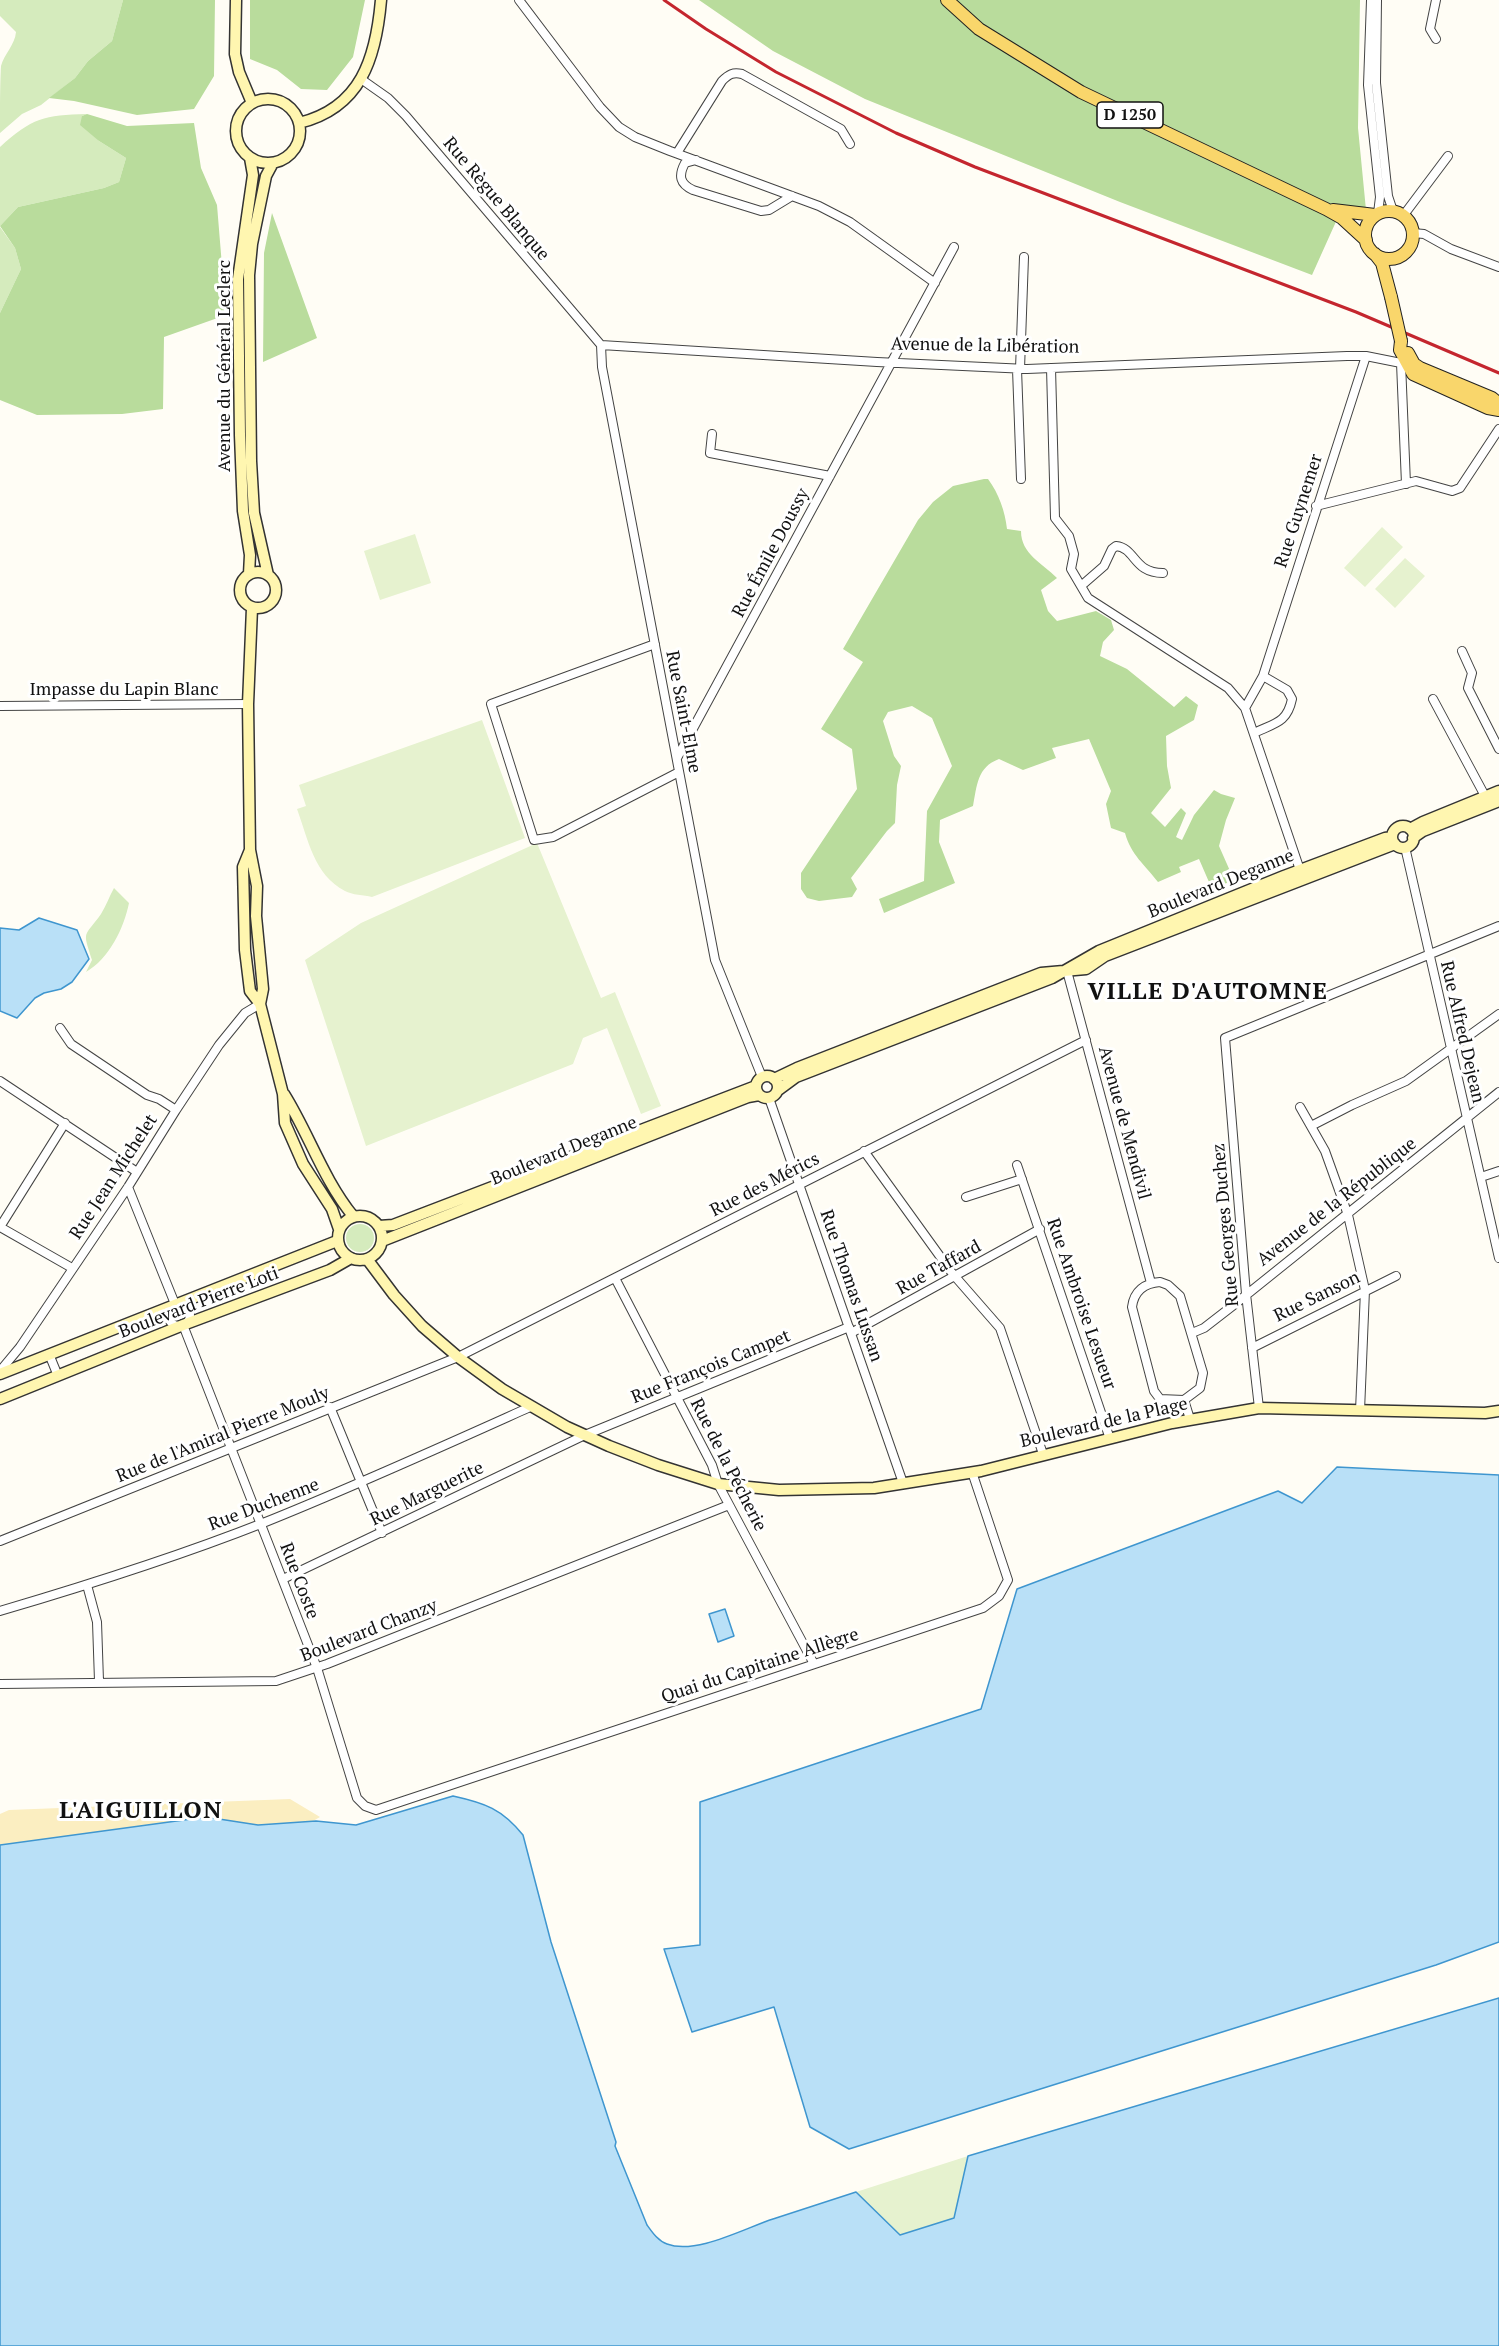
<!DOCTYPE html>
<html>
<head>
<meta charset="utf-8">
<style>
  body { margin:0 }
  canvas { display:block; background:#fffdf5 }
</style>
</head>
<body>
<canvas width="1499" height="2346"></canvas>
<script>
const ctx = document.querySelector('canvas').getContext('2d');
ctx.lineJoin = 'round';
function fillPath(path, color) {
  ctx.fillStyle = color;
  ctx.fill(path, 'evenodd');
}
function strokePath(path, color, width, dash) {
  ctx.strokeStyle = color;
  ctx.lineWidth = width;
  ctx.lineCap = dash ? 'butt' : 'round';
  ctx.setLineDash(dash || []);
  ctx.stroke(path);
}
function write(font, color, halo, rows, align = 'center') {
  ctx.font = font + ' "PT Serif",serif';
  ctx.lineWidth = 6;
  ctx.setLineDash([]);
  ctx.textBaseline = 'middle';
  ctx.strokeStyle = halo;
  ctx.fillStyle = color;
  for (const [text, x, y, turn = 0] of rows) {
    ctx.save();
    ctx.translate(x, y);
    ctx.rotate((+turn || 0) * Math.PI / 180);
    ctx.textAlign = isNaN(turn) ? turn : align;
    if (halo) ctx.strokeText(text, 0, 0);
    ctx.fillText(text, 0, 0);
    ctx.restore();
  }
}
fillPath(new Path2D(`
  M0 0H123L112 41 88 61 75 78 41 105 22 114 0 133C0 115 0 83 1 66 4 54 15 45 16 32L0 16Z
  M87 114 82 116 99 141 126 158 119 182 104 188 18 207 0 226V147C32 118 44 115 87 114Z
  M0 227 15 248 21 269 0 313Z
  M114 888 129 903C124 928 109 959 86 972L92 960C82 929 84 938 101 914 106 906 109 897 114 888Z
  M346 1238a14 14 0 1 1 28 0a14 14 0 1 1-28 0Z`), '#d5ebbd');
fillPath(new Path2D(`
  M123 0H215L214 76 194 109 137 115 74 101 49 98 75 78 88 61 112 41Z
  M250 0H365L353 57 327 90 301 89 277 70 250 59Z
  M699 0H1360L1358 128 1366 210 1343 206 1312 275 1120 202 865 99 773 51Z
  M87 114 127 126 194 123 201 168 217 205 226 315 164 337 163 409 122 414 37 415 0 400V313L21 269 15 248 0 226 18 207 104 188 119 182 126 158 99 141 80 125 82 116Z
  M272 213 317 338 263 362 264 253Z
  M984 479H988C999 494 1005 511 1007 529L1021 531C1021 554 1042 563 1057 578L1041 590 1048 611 1057 621 1096 611 1111 620 1114 630 1103 642 1100 656 1127 669 1174 707 1186 696 1198 705 1194 720 1166 736 1167 766 1171 788 1151 813 1165 827 1181 808 1186 813 1176 837 1182 840 1194 815 1214 790 1221 794 1235 798 1226 820 1219 846 1234 880 1212 889 1199 859 1179 867 1181 872 1158 882C1145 865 1131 855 1125 833L1111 828 1106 804 1111 791 1089 739 1052 748 1056 758 1023 770 999 759C977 767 977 786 973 806L940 820 939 842 955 883 884 913 879 899 924 881 927 811 952 766 932 718 912 706 888 712 883 721 894 756 901 766 897 785 895 823 887 831 851 878 857 889 852 897 819 901 807 898 801 889V873L857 789 852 749 821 729 863 662 843 649 918 520 933 502 953 486Z`), '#b9dc9c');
fillPath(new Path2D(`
  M290 1799 320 1817 285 1837 0 1880V1814L9 1810Z`), '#fbeec1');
fillPath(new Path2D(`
  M1382 527 1403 547 1365 587 1344 568Z
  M415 534 431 583 380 600 364 551Z
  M1405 558 1425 576 1395 608 1375 589Z
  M482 720 525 838 372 897C364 895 352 895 345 891 314 875 308 839 297 809L306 806 299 785Z
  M537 843 601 998 615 992 661 1106 641 1114 607 1028 583 1038 573 1064 366 1146 305 960 361 923Z
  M968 2156 954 2218 900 2235 856 2192Z`), '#e6f2cf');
const water = new Path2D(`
  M39 918 77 930 89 959 72 982 61 989 44 993 35 998 17 1018 0 1011V928L19 930Z
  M1337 1467 1499 1475V1942L1436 1965 849 2149 810 2127 774 2007 692 2032 664 1949 700 1945V1802L981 1709 1017 1589 1278 1491 1302 1503Z
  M725 1609 734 1636 718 1642 709 1614Z
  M453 1796C485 1803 502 1809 523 1835L551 1942 616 2142 615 2146 647 2225C652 2232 658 2241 667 2244 696 2255 745 2228 773 2219 801 2210 829 2201 856 2192L900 2235 954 2218 968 2156 1499 1998V2346H0V1845L206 1817 258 1825 316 1821 356 1825Z`);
fillPath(water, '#b9e0f7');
strokePath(water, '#3f96cf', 1.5);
const street = new Path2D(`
  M519 0 600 107 619 127 635 137 670 151 819 206 850 222 935 283
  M1371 0 1368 85 1380 197 1378 213
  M1377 0 1376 83 1388 196 1393 211
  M1436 39 1430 29 1436 0
  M361 79 388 98 406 116 601 345
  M677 153 722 81C729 74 733 72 742 74L841 129 850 144
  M696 160 685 163C678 176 680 184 693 190L761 211 769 210 792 196
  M1403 216 1448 156
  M1413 233 1424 234 1451 249 1499 267
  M601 345 877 362 1027 369 1347 356H1366L1401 363 1404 360
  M601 345 602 367 715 960 762 1077
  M1401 363 1406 484
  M1051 368 1055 518 1069 536 1074 554 1071 569 1088 598 1228 688 1245 708 1300 870
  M1017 369 1021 479
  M1020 369 1024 257
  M712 434 710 453 830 476
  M1316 506 1416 481 1452 491 1460 488 1499 429
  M1081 586 1104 566 1112 549 1116 546C1136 548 1133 573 1163 573
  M655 644 491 704 534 840 553 837 679 772
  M1462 651 1472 673 1468 688 1499 749
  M1433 699 1485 796
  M0 706 248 704
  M1245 708 1263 676 1366 356
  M1254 733C1275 723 1287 723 1292 699L1287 690 1263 676
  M677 758 954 247
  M1405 847 1499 1258
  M1067 971 1151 1283
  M60 1028 71 1044 147 1095 159 1099 176 1110
  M0 1081 137 1172
  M769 1098 903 1483
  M1300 1107 1325 1151 1348 1215 1365 1290 1360 1411
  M1311 1126 1352 1105 1406 1081 1499 1014
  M864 1151 952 1273 1000 1328 1043 1454
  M1017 1165 1110 1439
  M1481 1177 1499 1171
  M128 1187 175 1304
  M966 1197 1022 1179
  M0 1227 65 1123
  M0 1227 72 1268
  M615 1278 712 1465 718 1484 814 1664
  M1160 1282 1168 1285 1180 1296 1203 1373 1200 1388 1184 1400 1160 1399 1154 1391 1132 1307C1134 1291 1145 1283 1160 1282Z
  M168 1315a11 11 0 1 1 22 0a11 11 0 1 1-22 0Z
  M183 1325 317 1668 357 1798 365 1806 376 1810 983 1608 999 1596 1008 1580 972 1472
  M851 1333 1040 1229
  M1192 1333 1204 1328 1235 1304 1499 1092
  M1252 1348 1396 1276
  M49 1354 58 1376
  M0 1371 20 1347 128 1187 176 1110 219 1045 245 1013 260 1004
  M1184 1400 1190 1419
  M330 1407 382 1533
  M1259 1408 1246 1294 1225 1038 1499 926
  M0 1541 458 1357 1086 1040
  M283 1579 585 1435 849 1327
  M87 1585 97 1622 99 1681
  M0 1611C88 1585 177 1557 263 1523 353 1487 441 1447 530 1407
  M0 1684 276 1681 327 1664 729 1505`);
const secondary = new Path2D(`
  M236 0 235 54 239 72 252 103
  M236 131a32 32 0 1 1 64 0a32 32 0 1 1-64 0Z
  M299 123C361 108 376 58 381 0
  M240 590a18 18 0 1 1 36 0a18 18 0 1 1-36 0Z
  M249 574 250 555 243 511 240 435 238 279 253 175 250 158
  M268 575 254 513 251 461 249 275 252 244 266 176 273 163
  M252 608 248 704 250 850 257 886 256 916 263 989 260 1004
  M1392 837a11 11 0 1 1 22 0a11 11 0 1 1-22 0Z
  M1410 829 1423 822 1499 791
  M1413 838 1423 831 1499 801
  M250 850 243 867 245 950 250 991 260 1004 283 1094 285 1123 303 1164 332 1209 339 1229
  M756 1087a11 11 0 1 1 22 0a11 11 0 1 1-22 0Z
  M774 1079 797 1068 1041 973 1086 969 1105 956 1395 844
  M777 1091 796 1077 1052 978 1099 951 1284 876 1385 838 1392 837
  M284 1094C309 1134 323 1179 353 1216
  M338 1238a22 22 0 1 1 44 0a22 22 0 1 1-44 0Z
  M379 1226 393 1225 756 1086
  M382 1241 748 1097 759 1095
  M367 1259 394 1295 422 1326 458 1357 502 1389 567 1427 609 1446 658 1465 718 1484 779 1490 874 1488 981 1471 1172 1423 1259 1408 1485 1413 1499 1411
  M0 1374 337 1241
  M0 1399 183 1325 330 1270 351 1258`);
const primary = new Path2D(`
  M947 0 979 29 1081 92 1326 209 1342 218 1366 240
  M1333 210 1375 215
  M1365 235a24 24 0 1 1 48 0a24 24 0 1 1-48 0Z
  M1375 254 1382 263 1391 297
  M1401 341 1400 350 1413 374 1488 408 1499 410
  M1408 353 1414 364 1420 368 1492 398 1499 404`);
strokePath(street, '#444', 10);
strokePath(secondary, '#333', 13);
strokePath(primary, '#222', 14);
strokePath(street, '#fff', 8);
strokePath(secondary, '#fff6b0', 10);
strokePath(primary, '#f9d66b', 12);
strokePath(new Path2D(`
  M664 0 706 29 776 72 896 133 975 167 1356 312 1499 373`), '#c4262e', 3);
const primaryBridge = new Path2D(`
  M1391 297 1401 341`);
strokePath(primaryBridge, '#222', 14, []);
strokePath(primaryBridge, '#f9d66b', 12);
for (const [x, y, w] of [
  [1130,115,66]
]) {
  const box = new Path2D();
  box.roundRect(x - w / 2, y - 13, w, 26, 4.5);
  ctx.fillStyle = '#fff';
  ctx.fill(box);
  strokePath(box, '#111', 1.5);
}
write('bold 16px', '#111', null, [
  ["D 1250",1130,115]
]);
write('18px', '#111', '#fff', [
  ["Rue Règue Blanque",496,199,50],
  ["Avenue de la Libération",985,346,1],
  ["Avenue du Général Leclerc",225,366,-90],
  ["Rue Guynemer",1299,511,-72],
  ["Rue Émile Doussy",771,553,-62],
  ["Impasse du Lapin Blanc",124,690],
  ["Rue Saint-Elme",683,712,79],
  ["Boulevard Deganne",1221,884,-22],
  ["Rue Alfred Dejean",1462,1032,77],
  ["Avenue de Mendivil",1124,1123,75],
  ["Boulevard Deganne",564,1151,-22],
  ["Rue Jean Michelet",114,1177,-57],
  ["Rue des Mérics",765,1185,-27],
  ["Avenue de la République",1337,1202,-38],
  ["Rue Georges Duchez",1226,1225,-95],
  ["Rue Taffard",939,1268,-29],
  ["Rue Thomas Lussan",851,1286,71],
  ["Rue Sanson",1317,1297,-26],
  ["Boulevard Pierre Loti",199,1303,-21],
  ["Rue Ambroise Lesueur",1081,1304,71],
  ["Rue François Campet",711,1367,-22],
  ["Boulevard de la Plage",1104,1423,-13],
  ["Rue de l'Amiral Pierre Mouly",223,1435,-22],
  ["Rue de la Pécherie",728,1465,63],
  ["Rue Marguerite",427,1494,-26],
  ["Rue Duchenne",264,1505,-21],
  ["Rue Coste",299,1581,69],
  ["Boulevard Chanzy",369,1631,-21],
  ["Quai du Capitaine Allègre",760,1666,-18]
]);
ctx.letterSpacing = '1.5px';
write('bold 24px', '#111', '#fff', [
  ["VILLE D'AUTOMNE",1208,992],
  ["L'AIGUILLON",141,1811]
]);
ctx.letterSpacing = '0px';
</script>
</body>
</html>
